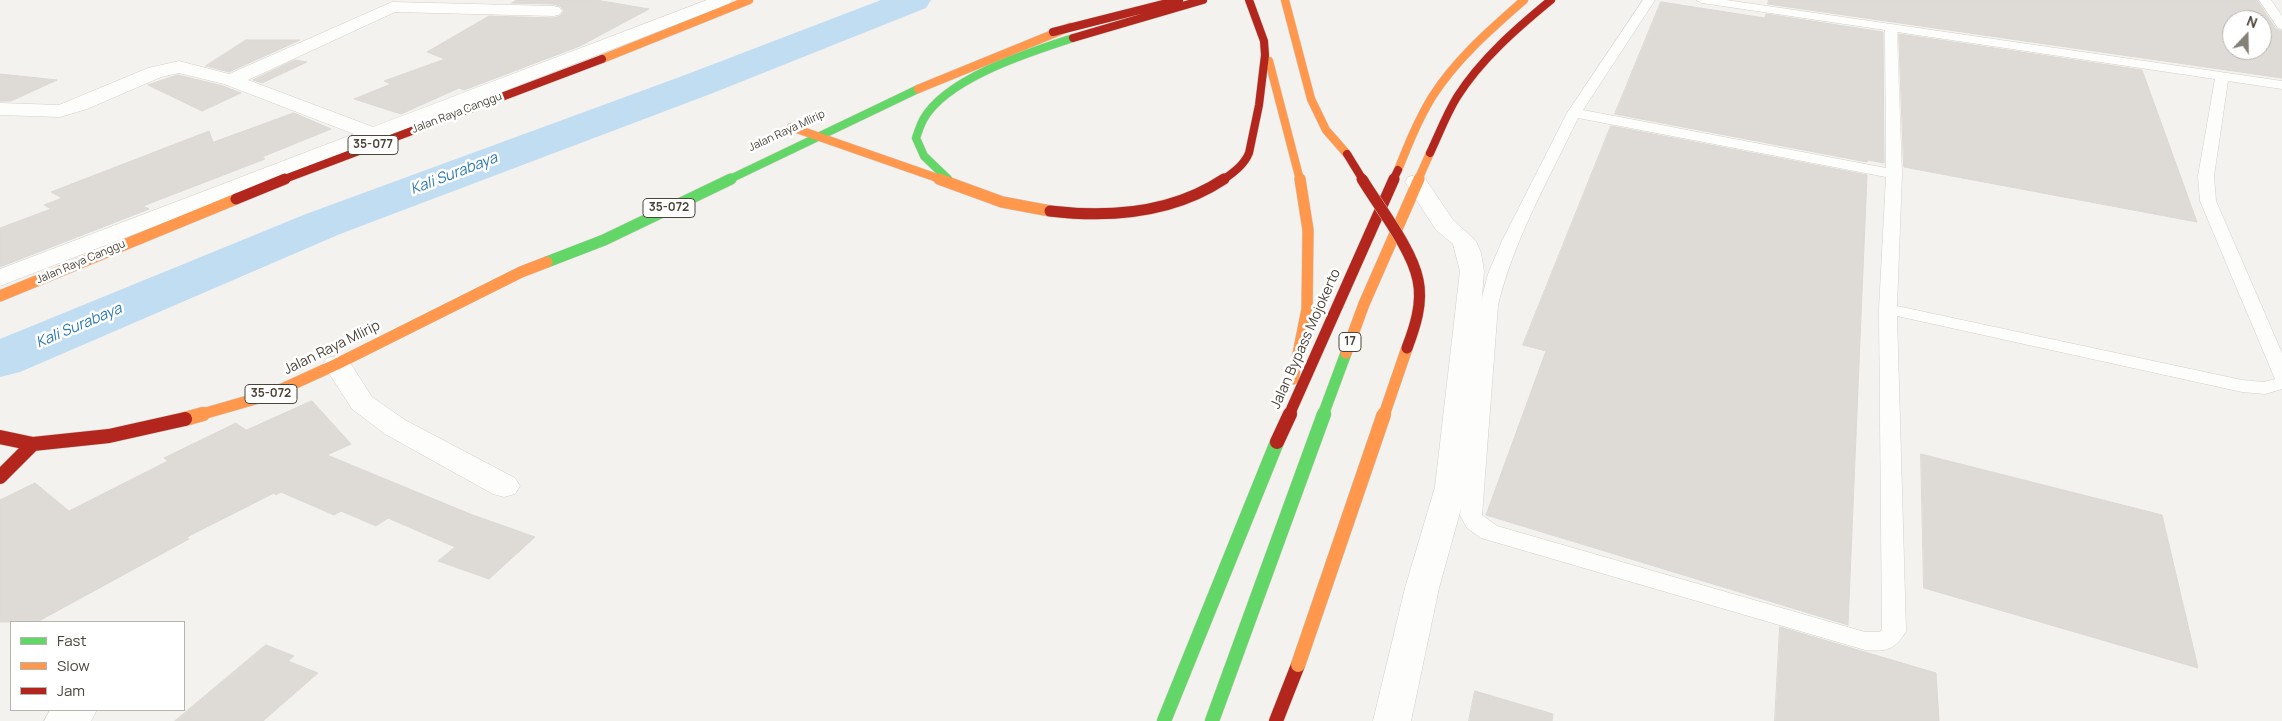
<!DOCTYPE html>
<html>
<head>
<meta charset="utf-8">
<style>
  body { margin:0 }
  #map { position:relative; width:2282px; height:721px; overflow:hidden; background:#f4f2ee; font-family:Manrope,sans-serif }
  canvas { display:block }
  .legend { position:absolute; left:10px; top:621px; width:175px; height:90px; box-sizing:border-box; background:#fff; border:1px solid #b7b4b0; margin:0; padding:6px 9px; list-style:none; font-size:15px; color:#4b4439 }
  .legend li { display:flex; align-items:center; gap:10px; height:25px }
  .legend b { width:25px; border:1px solid #b7b4b0 }
  .north { position:absolute; left:2222px; top:10px; width:50px; height:50px; box-sizing:border-box; background:#fff; border:1px solid #b7b4b0; border-radius:50%; rotate:21deg; font-size:14px; font-weight:700; line-height:20px; text-align:center; color:#4b4439 }
  .north::after { content:''; display:block; margin:auto; width:18px; height:22px; background:#868178; clip-path:polygon(50% 0,100% 100%,50% 72%,0 100%) }
</style>
</head>
<body>
<div id="map">
<canvas width="2282" height="721"></canvas>
<ul class="legend">
<li><b style="height:6px;background:#63d668"></b>Fast</li>
<li><b style="height:6px;background:#ff974d"></b>Slow</li>
<li><b style="height:6px;background:#b3261e"></b>Jam</li>
</ul>
<div class="north">N</div>
</div>
<script>
const ctx = document.querySelector('canvas').getContext('2d');
ctx.lineJoin = 'round';
function fillPath(path, color) {
  ctx.fillStyle = color;
  ctx.fill(path, 'evenodd');
}
function strokePath(path, color, width, dash) {
  ctx.strokeStyle = color;
  ctx.lineWidth = width;
  ctx.lineCap = dash ? 'butt' : 'round';
  ctx.setLineDash(dash || []);
  ctx.stroke(path);
}
function write(font, color, halo, rows, align = 'center') {
  ctx.font = font + ' Manrope,sans-serif';
  ctx.lineWidth = 5;
  ctx.setLineDash([]);
  ctx.textBaseline = 'middle';
  ctx.strokeStyle = halo;
  ctx.fillStyle = color;
  for (const [text, x, y, turn = 0] of rows) {
    ctx.save();
    ctx.translate(x, y);
    ctx.rotate((+turn || 0) * Math.PI / 180);
    ctx.textAlign = isNaN(turn) ? turn : align;
    if (halo) ctx.strokeText(text, 0, 0);
    ctx.fillText(text, 0, 0);
    ctx.restore();
  }
}
fillPath(new Path2D(`
  M881 0H931L926 8 713 93 340 234 20 372 0 377V339L306 214 685 75Z`), '#c0ddf1');
const building = new Path2D(`
  M517 0H596L649 9 580 46 464 90 459 88 401 114 354 99 391 84 384 81 445 59 427 52 489 16 553 18 560 16 564 11 560 6 553 4 512 3Z
  M1769 0H2257L2276 29 2282 31V78L1768 4ZM2232 20H2262V50H2232Z
  M1661 2 1765 18 1766 14 1883 32 1884 163 1868 160 1867 162 1615 114Z
  M1899 34 2142 70 2197 222 1904 167Z
  M246 40H300L229 72 206 66Z
  M295 60 307 62 262 83 253 80Z
  M0 74 57 80 11 101H0Z
  M178 75 223 86 241 93 202 111 148 85Z
  M294 113 331 129 262 157 265 159 143 206 149 209 0 267V228L51 209 44 205 62 198 51 192 209 131 213 142Z
  M1611 126 1867 175 1848 625 1486 515 1546 351 1523 345Z
  M312 401 351 444 327 455 470 514 535 537 489 579 438 561 455 547 388 518 376 526 341 511 334 515 281 492 276 495 274 493 187 537 189 539 37 622H0V500L35 483 69 511 168 461 164 458 236 423 246 430Z
  M1921 454 2162 515 2198 668 1924 588Z
  M1780 627 1936 673 1939 721H1775Z
  M266 645 294 656 288 661 318 673 263 721H175Z
  M1475 691 1553 714 1552 721H1469Z`);
fillPath(building, '#dedbd6');
strokePath(building, '#dcd9d4', 1);
const lane = new Path2D(`
  M1643 0H1655L1583 110 1886 168 1885 30 1702 3 1696 0H1726L2282 81V89L2228 81 2214 176 2216 201 2282 353V389L2265 394 2242 392 1897 316 1906 631C1896 650 1885 652 1865 650L1481 538 1467 528 1460 515 1480 305 1488 274 1502 241 1567 113ZM1897 32 2215 79 2198 176 2200 201 2275 379 2264 382 2242 380 1897 306 1902 174ZM1578 118 1886 177 1879 309 1882 630 1879 632H1865L1497 526 1482 515 1498 305C1514 239 1549 179 1578 118Z
  M2259 0H2271L2282 16V29L2278 28Z`);
const street = new Path2D(`
  M707 0H732L729 4 0 286V269L354 134 224 84 179 73 161 77 87 109 60 117 0 115V103L59 105 148 68 179 61 229 74 392 2 553 6 559 7 562 11 559 15 553 16 395 12 248 80 373 127Z
  M1416 175 1424 177 1453 220 1476 241 1481 253 1484 271 1467 487 1439 588 1411 721H1373L1405 588 1435 487 1460 271 1453 244 1436 230 1405 182 1408 177Z
  M337 356 347 358 372 397 405 420 515 478 520 486 515 494 504 497 493 494 385 434 352 409 323 364 327 358Z
  M50 710H97L91 721H44Z`);
const fastFar2 = new Path2D(`
  M948 179 924 156 916 138C918 132 920 126 923 120 946 78 1030 52 1073 38
  M728 180 918 89`);
const fastFar1 = new Path2D(`
  M547 262 604 240 731 179
  M1323 415 1346 353`);
const fast = new Path2D(`
  M1164 721 1277 442
  M1212 721 1324 414`);
const slowFar2 = new Path2D(`
  M1285 0 1311 99 1326 130 1347 154
  M602 59 749 0
  M1269 61 1300 180
  M918 89 1070 27
  M791 127 943 180
  M1398 170C1408 145 1418 120 1432 97 1456 59 1491 29 1524 0
  M1418 180 1430 153`);
const slowFar1 = new Path2D(`
  M939 179 1002 202 1050 211
  M0 296 236 199
  M1346 353 1364 304 1419 179
  M1293 379 1307 309 1308 230 1300 179
  M199 415 269 395 337 364 521 272 547 262`);
const slow = new Path2D(`
  M185 419 203 414`);
const jamFar2 = new Path2D(`
  M1053 32 1179 0
  M1073 38 1203 0
  M1430 153C1439 134 1446 115 1457 97 1481 59 1517 28 1551 0
  M282 180 602 59
  M1223 180C1234 172 1244 165 1249 153L1259 105 1265 55 1264 41 1249 0
  M1393 180 1398 170`);
const jamFar1 = new Path2D(`
  M236 199 285 179
  M1050 211C1109 218 1173 213 1224 179
  M1289 415 1394 179`);
const jam = new Path2D(`
  M0 437 33 444 109 436 185 419
  M1277 442 1290 414
  M0 477 33 444
  M1276 721 1298 665`);
strokePath(lane, '#d2d0cb', 1);
strokePath(street, '#d2d0cb', 1);
strokePath(fastFar2, '#d3cfc5', 9);
strokePath(fastFar1, '#d3cfc5', 12);
strokePath(fast, '#d3cfc5', 15);
strokePath(slowFar2, '#d3cfc5', 9);
strokePath(slowFar1, '#d3cfc5', 12);
strokePath(slow, '#d3cfc5', 15);
strokePath(jamFar2, '#d3cfc5', 9);
strokePath(jamFar1, '#d3cfc5', 12);
strokePath(jam, '#d3cfc5', 15);
fillPath(lane, '#fdfdfc');
fillPath(street, '#fdfdfc');
strokePath(fastFar2, '#63d668', 8);
strokePath(fastFar1, '#63d668', 11);
strokePath(fast, '#63d668', 14);
strokePath(slowFar2, '#ff974d', 8);
strokePath(slowFar1, '#ff974d', 11);
strokePath(slow, '#ff974d', 14);
strokePath(jamFar2, '#b3261e', 8);
strokePath(jamFar1, '#b3261e', 11);
strokePath(jam, '#b3261e', 14);
const slowBridgeFar1 = new Path2D(`
  M1384 415 1407 348`);
const slowBridge = new Path2D(`
  M1298 665 1384 414`);
const jamBridgeFar1 = new Path2D(`
  M1347 154 1363 180`);
const jamBridge = new Path2D(`
  M1362 179C1379 207 1412 249 1418 280 1423 303 1415 327 1407 348`);
strokePath(slowBridgeFar1, '#ccbfa9', 12, []);
strokePath(slowBridge, '#ccbfa9', 15, []);
strokePath(jamBridgeFar1, '#ccbfa9', 9, []);
strokePath(jamBridge, '#ccbfa9', 12, []);
strokePath(slowBridgeFar1, '#ff974d', 11);
strokePath(slowBridge, '#ff974d', 14);
strokePath(jamBridgeFar1, '#b3261e', 8);
strokePath(jamBridge, '#b3261e', 11);
write('11px', '#4b4439', '#fff', [
  ["Jalan Raya Canggu",457,113,-21],
  ["Jalan Raya Mlirip",787,131,-25],
  ["Jalan Raya Canggu",81,262,-23]
]);
for (const [x, y, w] of [
  [373,145,50],
  [669,208,52],
  [1350,342,22],
  [271,394,52]
]) {
  const box = new Path2D();
  box.roundRect(x - w / 2, y - 9.5, w, 19, 4);
  ctx.fillStyle = '#fff';
  ctx.fill(box);
  strokePath(box, '#4b4439', 1);
}
write('bold 12px', '#4b4439', null, [
  ["35-077",373,145],
  ["35-072",669,208],
  ["17",1350,342],
  ["35-072",271,394]
]);
write('14px', '#4b4439', '#fff', [
  ["Jalan Bypass Mojokerto",1306,339,-66],
  ["Jalan Raya Mlirip",332,348,-26]
]);
write('italic 15px', '#2e7ab2', '#fff', [
  ["Kali Surabaya",454,174,-21],
  ["Kali Surabaya",79,326,-23]
]);
</script>
</body>
</html>
